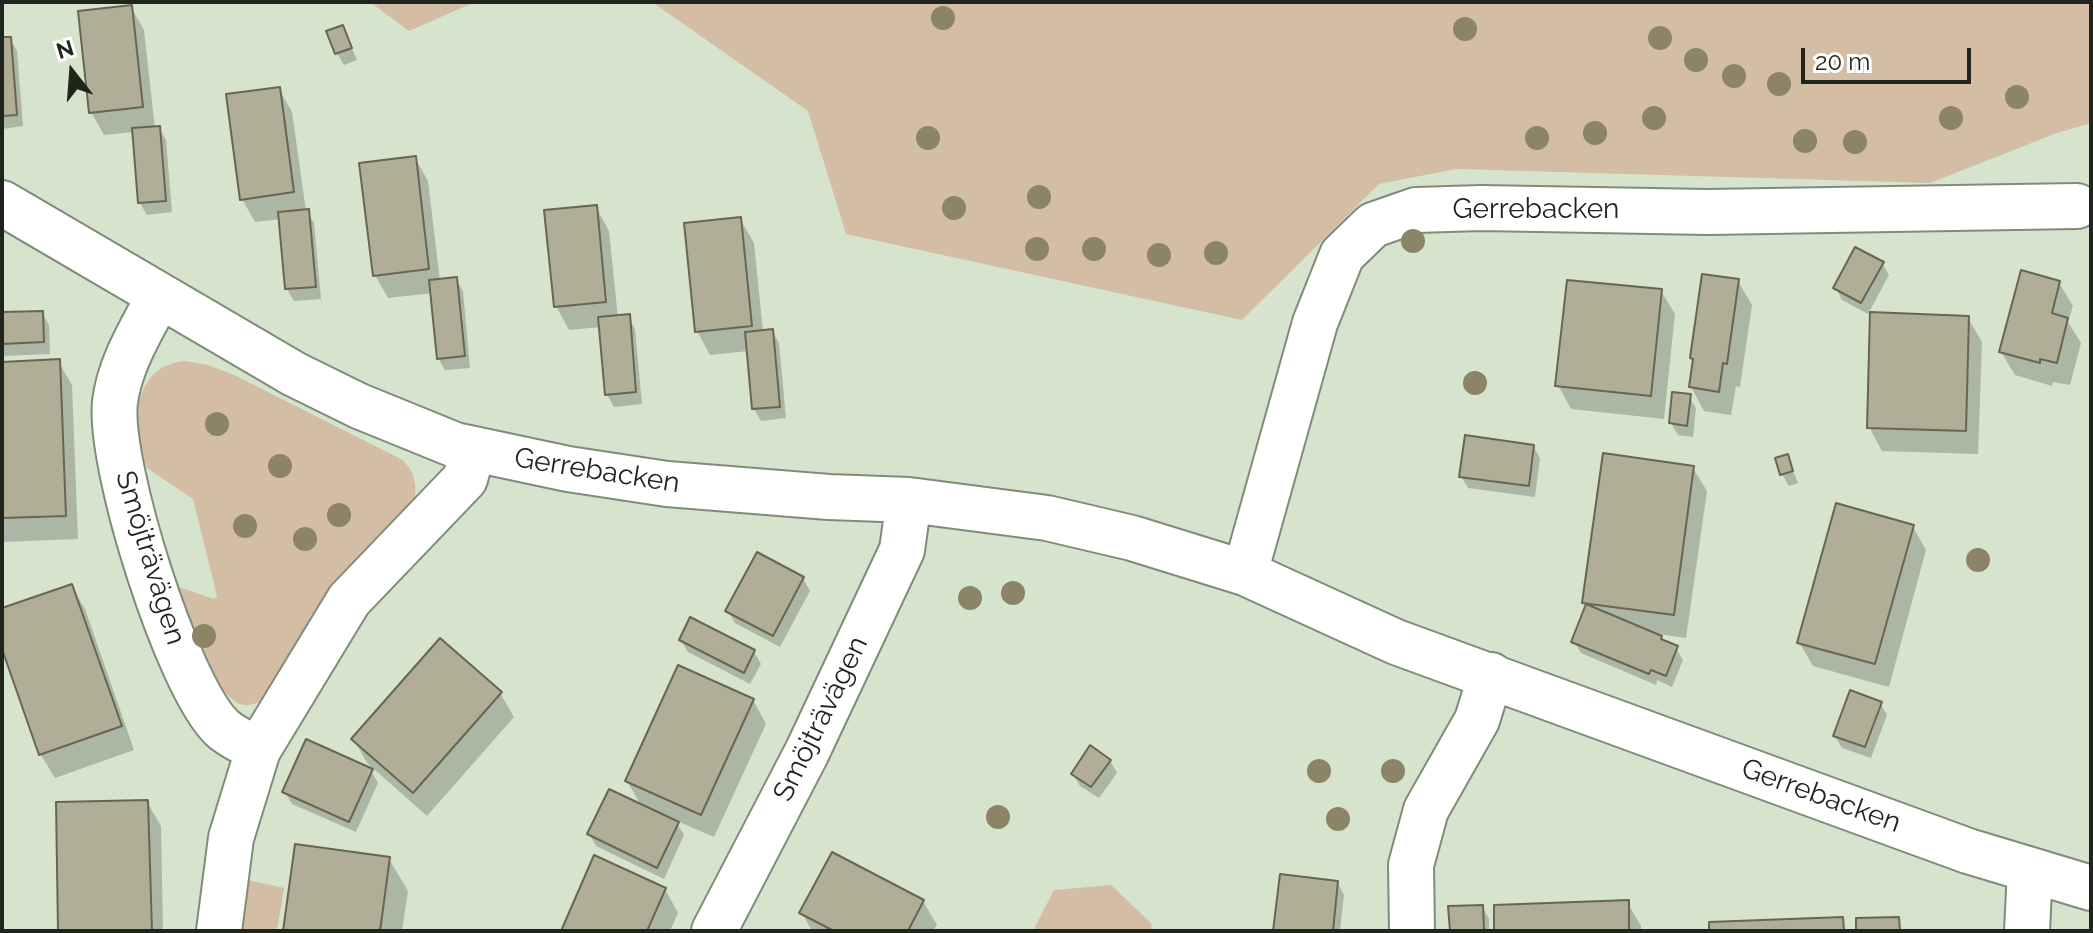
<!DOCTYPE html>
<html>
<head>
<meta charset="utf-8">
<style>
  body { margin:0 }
  #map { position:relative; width:2093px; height:933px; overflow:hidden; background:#d6e4ce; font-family:Raleway,sans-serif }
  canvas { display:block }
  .frame { position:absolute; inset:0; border:4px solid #1f241c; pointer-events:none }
  .north { position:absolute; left:32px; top:32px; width:80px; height:80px; -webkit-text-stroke:6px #fff; paint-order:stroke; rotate:343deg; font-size:22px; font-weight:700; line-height:32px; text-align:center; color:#1f241c }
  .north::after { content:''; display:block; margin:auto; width:28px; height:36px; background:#1f241c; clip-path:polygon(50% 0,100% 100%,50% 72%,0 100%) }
  .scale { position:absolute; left:1801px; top:48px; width:170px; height:36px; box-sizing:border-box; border:4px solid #1f241c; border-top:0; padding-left:10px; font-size:24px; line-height:28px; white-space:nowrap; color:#1f241c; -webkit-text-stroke:6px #fff; paint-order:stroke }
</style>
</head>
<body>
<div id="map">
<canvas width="2093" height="933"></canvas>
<div class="frame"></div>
<div class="north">N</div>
<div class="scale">20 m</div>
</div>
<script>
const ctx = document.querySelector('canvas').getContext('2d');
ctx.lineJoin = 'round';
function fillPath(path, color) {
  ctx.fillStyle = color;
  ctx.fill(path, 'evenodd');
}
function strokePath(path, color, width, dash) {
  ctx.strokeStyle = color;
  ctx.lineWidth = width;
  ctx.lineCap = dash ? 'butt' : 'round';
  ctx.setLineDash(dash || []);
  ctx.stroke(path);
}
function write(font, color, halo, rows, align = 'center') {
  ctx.font = font + ' Raleway,sans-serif';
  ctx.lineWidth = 8;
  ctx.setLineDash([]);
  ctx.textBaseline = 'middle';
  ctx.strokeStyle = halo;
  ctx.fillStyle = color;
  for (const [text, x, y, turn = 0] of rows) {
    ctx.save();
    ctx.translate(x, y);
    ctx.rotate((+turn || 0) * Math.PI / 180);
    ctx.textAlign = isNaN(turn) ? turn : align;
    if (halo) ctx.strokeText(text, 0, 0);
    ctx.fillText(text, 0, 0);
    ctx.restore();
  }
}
fillPath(new Path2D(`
  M370 2H475L409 31Z
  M652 2H2091V123L2057 133 1930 183 1456 169 1379 184 1242 320 846 234 808 111Z
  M185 361 208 365 234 375 401 459C416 471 417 487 414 505L327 599 292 649 264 700C257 703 248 707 240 704 212 693 189 616 178 589L179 587 214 599 217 596 193 499 147 468C129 429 132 365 185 361Z
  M248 880 284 888 277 931H241Z
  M1111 885 1151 923 1152 931H1033L1054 890Z`), '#d3bda4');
fillPath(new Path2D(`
  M131 7 144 30 155 129 159 128 166 140 172 212 147 215 140 203 134 132 104 135 91 112Z
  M343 27 357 60 344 65 337 53Z
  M2 39H10L17 51 23 126 2 129Z
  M279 89 292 112 306 211 314 223 321 299 294 301 287 289 281 219 255 222 242 199Z
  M415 158 428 181 440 281 456 279 463 291 470 368 445 370 438 358 433 293 388 298 375 275Z
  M596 207 609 231 618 318 628 317 635 329 642 404 614 407 607 394 601 327 569 330 556 306Z
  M740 219 754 243 763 332 772 331 779 343 786 418 761 421 754 409 749 351 710 355 697 331Z
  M1882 263 1889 275 1868 314 1842 300 1836 288Z
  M1738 281 1752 305 1740 387 1736 386 1731 415 1704 411 1691 387 1695 362 1692 357Z
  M2059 283 2073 306 2068 322 2081 343 2070 385 2053 382 2052 386 2015 375 2001 352Z
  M1661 291 1675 314 1664 419 1571 409 1558 385Z
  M42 313 49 325 50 354 2 356V314Z
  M1968 318 1982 342 1978 454 1882 451 1869 427Z
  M58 361 72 385 78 539 2 542V364Z
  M1689 396 1696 408 1693 437 1678 435 1671 423Z
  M1533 446 1540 458 1535 497 1468 488 1461 476Z
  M1787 456 1798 483 1789 486 1782 474Z
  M1693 468 1707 491 1686 638 1659 634 1663 642 1676 648 1683 660 1672 687 1657 680 1656 685 1581 653 1574 641 1587 608 1584 602Z
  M1913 527 1926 550 1889 687 1813 666 1799 642Z
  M803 578 810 591 780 647 735 623 728 611Z
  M71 586 85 609 134 750 55 778 41 755 2 642V610Z
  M681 640 754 652 761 664 750 684 688 652Z
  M500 693 514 717 427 816 367 763 354 739Z
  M753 700 766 724 714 837 675 820 684 835 664 879 596 846 589 834 642 807 627 781Z
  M1880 703 1887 715 1871 758 1842 748 1835 736Z
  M1110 761 1117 773 1099 798 1080 786 1073 774Z
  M371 771 378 783 356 832 292 804 285 792Z
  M147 802 161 826 163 931H60Z
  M389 859 408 891 402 931H285Z
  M1337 882 1344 895 1340 931H1275Z
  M665 889 678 913 670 931H563Z
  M923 901 937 925 933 931H812L802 913Z
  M1627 902 1641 926V931H1496Z
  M1482 907 1489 919V931H1452Z`), '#0003');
const building = new Path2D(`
  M132 5 143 107 89 113 78 11Z
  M343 25 352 48 335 54 326 31Z
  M2 37H11L17 115 2 116Z
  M280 87 294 192 240 200 226 94Z
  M160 126 166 201 138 203 132 128Z
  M416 156 429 269 373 276 359 163Z
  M597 205 606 302 554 307 544 210Z
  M309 209 316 287 285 289 278 212Z
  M741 217 752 326 695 332 684 223Z
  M1855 247 1884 262 1861 303 1833 288Z
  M2021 270 2060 281 2052 313 2068 318 2057 363 2040 359V363L1999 352Z
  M1702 274 1739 279 1727 364 1723 363 1719 392 1689 387 1693 359 1690 358Z
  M457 277 465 356 437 359 429 280Z
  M1567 280 1662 289 1651 396 1555 386Z
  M43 311 44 342 2 344V312Z
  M1870 312 1969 316 1966 431 1867 428Z
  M630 314 636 392 605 395 598 317Z
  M773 329 780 407 752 409 745 332Z
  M60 359 66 516 2 518V362Z
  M1672 392 1691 394 1687 426 1669 423Z
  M1465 435 1534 445 1529 486 1459 477Z
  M1603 453 1694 466 1674 615 1582 603Z
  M1788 454 1793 471 1780 475 1775 458Z
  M1836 503 1914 525 1875 664 1797 643Z
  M757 552 804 577 773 636 725 611Z
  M72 584 122 726 39 755 2 649V608Z
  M1586 604 1662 636 1661 639 1678 646 1666 676 1651 670 1649 674 1571 642Z
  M690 617 755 650 744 673 679 640Z
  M440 638 502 692 413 793 351 739Z
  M678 665 754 699 701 815 625 781Z
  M1850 690 1882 702 1865 747 1833 736Z
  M306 739 373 769 349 822 282 792Z
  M1090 745 1111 760 1091 787 1071 774Z
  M609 789 679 822 657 868 587 834Z
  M148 800 152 931H58L56 802Z
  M295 844 390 857 380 931H283Z
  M832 852 924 900 908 931H834L799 913Z
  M594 855 666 888 647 931H561Z
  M1280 874 1338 881 1333 931H1273Z
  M1629 900V931H1494V905Z
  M1483 905 1484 931H1450L1448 906Z
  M1843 917 1844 931H1709V922Z
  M1899 917 1900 931H1856V918Z`);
fillPath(building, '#b0ae97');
strokePath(building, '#686650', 2);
const street = new Path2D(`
  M2 203 294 374 359 406 455 445 568 469 667 484 829 497 909 500 1047 518 1132 538 1245 573 1396 642 1968 851 2091 888
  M159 296C141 331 120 363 115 402 108 464 177 685 222 728 231 737 247 743 258 750L231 838 219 931
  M1245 573 1315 323 1342 255 1373 225 1416 210 1481 208 1708 212 2077 206
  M258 750 349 600 465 479 473 450
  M714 931 807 752 902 550 909 500
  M1412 931 1411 865 1426 810 1477 720 1491 675
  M2027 931 2030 870`);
strokePath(street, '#7f8c78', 48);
strokePath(street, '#fff', 44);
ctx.fillStyle = '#8c8466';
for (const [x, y] of [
  [943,18],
  [1465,29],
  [1660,38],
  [1696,60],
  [1734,76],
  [1779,84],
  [2017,97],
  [1654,118],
  [1951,118],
  [1595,133],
  [928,138],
  [1537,138],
  [1805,141],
  [1855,142],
  [1039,197],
  [954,208],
  [1413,241],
  [1037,249],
  [1094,249],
  [1216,253],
  [1159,255],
  [1475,383],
  [217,424],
  [280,466],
  [339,515],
  [245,526],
  [305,539],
  [1978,560],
  [1013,593],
  [970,598],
  [204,636],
  [1319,771],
  [1393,771],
  [998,817],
  [1338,819]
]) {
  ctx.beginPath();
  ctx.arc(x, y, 12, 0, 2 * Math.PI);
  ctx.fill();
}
write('28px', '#1f241c', '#fff', [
  ["Gerrebacken",1536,210],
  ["Gerrebacken",597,471,9],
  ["Smöjträvägen",150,558,73],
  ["Smöjträvägen",821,719,-64],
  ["Gerrebacken",1821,796,20]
]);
</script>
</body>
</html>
